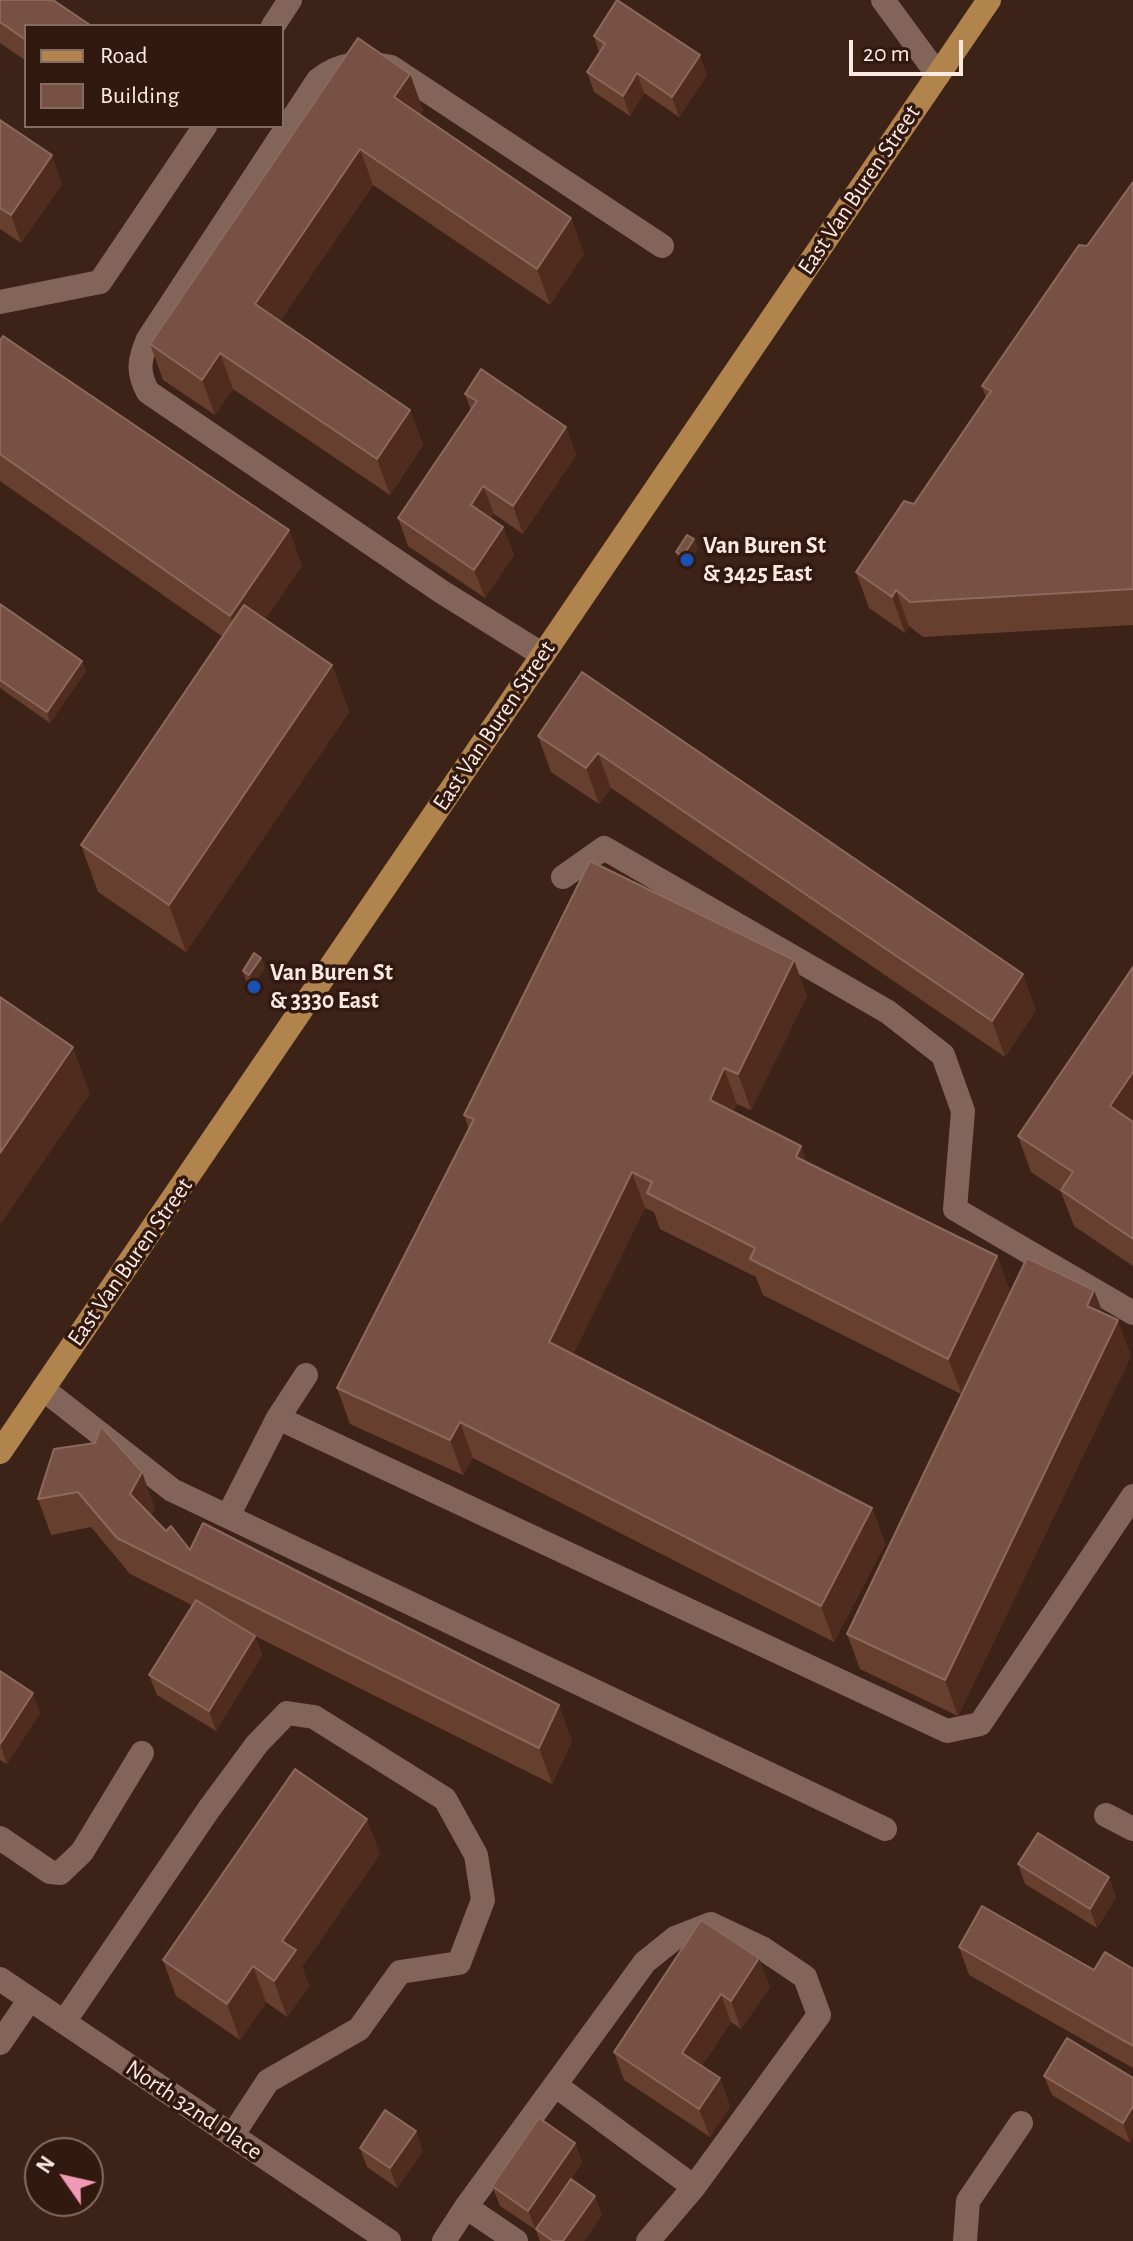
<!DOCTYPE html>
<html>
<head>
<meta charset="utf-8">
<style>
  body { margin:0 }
  #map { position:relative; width:1133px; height:2241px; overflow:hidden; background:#3d2218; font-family:"Alegreya Sans",sans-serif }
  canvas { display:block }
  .legend { position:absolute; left:24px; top:24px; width:260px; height:104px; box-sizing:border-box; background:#32190f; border:2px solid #836c63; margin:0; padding:10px 14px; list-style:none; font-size:24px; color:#fce9e2 }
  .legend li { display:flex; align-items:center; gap:16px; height:40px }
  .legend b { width:40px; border:2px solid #836c63 }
  .north { position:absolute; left:24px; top:2137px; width:80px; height:80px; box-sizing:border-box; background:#32190f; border:2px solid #836c63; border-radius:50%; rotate:304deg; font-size:22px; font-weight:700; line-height:32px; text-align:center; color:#fce9e2 }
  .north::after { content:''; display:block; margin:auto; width:28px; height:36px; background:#f09ab5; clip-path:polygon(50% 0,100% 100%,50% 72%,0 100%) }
  .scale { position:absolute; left:849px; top:40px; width:114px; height:36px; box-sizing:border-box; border:4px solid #fce9e2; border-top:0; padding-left:10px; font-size:24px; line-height:28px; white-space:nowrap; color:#fce9e2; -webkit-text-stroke:6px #32190f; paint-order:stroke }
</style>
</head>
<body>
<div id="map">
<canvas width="1133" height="2241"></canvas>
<ul class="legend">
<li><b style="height:10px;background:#b2844d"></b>Road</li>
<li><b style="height:22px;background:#775143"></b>Building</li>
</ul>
<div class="north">N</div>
<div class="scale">20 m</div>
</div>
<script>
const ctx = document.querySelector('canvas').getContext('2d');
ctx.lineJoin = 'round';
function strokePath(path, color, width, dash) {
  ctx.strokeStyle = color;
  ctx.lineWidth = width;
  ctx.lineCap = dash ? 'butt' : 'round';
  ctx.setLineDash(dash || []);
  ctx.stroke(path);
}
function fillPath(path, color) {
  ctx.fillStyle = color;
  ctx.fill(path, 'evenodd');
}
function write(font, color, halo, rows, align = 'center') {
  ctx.font = font + ' "Alegreya Sans",sans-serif';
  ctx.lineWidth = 7;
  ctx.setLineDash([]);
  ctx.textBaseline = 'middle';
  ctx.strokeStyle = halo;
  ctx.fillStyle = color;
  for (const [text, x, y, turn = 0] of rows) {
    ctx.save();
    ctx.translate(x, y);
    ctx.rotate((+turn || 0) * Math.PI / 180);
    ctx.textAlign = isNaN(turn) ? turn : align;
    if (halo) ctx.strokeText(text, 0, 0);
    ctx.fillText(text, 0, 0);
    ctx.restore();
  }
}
strokePath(new Path2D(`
  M883 0 938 75
  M273 26 290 0
  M0 302 100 282 205 126
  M543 655 442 592 148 392C137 372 139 360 148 339L318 80C340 62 363 61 391 67L662 246
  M563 877 604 848 888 1012 943 1055 963 1111 955 1209 1133 1313
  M43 1389 172 1490 885 1829
  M278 1418 947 1731 980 1724 1133 1496
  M228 1516 278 1418 306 1375
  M1106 1815 1133 1829
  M0 1838 50 1872 60 1873 82 1852 142 1753
  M0 1979 389 2241
  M64 2022 209 1809 257 1744 287 1713 314 1717 445 1799 476 1855 483 1900 459 1963 400 1972 359 2029 268 2081 232 2136
  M0 2043 30 1999
  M555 2085 694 2187
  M466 2207 645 1962 675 1938 711 1924 762 1948 805 1977 819 2015 694 2187 648 2241
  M444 2241 466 2207 516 2241
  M965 2241 968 2201 1021 2123`), '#836458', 24);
strokePath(new Path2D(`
  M0 1452 989 0`), '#b2844d', 24);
fillPath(new Path2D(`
  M0 0 90 25 91 26H26V61L0 43Z
  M594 36 707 75 679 117 644 93 630 116 594 92 587 72 599 52Z
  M410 74 423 110 420 115 571 218 584 254 550 305 373 185 280 321 410 410 423 445 390 495 233 389 215 415 163 380 150 344Z
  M0 120 62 184 21 243 0 229Z
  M1133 182V625L923 637 909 626 905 633 869 608 856 572 914 504 986 398 982 386 1087 246Z
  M0 341 289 530 302 566 265 619 332 665 349 712 186 952 98 892 81 845 223 637 0 481Z
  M465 394 566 427 576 455 523 534 494 514 491 518 503 527 514 555 485 598 408 546 398 518 471 410Z
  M694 539 698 549 686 566 680 562 676 552Z
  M0 604 82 661 86 671 50 723 0 688Z
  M582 672 1036 1010 1005 1057 611 788 599 804 551 772 538 736Z
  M261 958 265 968 253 985 246 981 243 971Z
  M1133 967V1266L1074 1226 1061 1192 1031 1172 1018 1136Z
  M807 996 751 1110 737 1104 733 1112 807 1163 997 1256 1010 1292 1103 1313 1131 1356 958 1716 860 1669 847 1634 961 1394 763 1295 756 1277 660 1229 654 1212 645 1208 573 1354 872 1508 885 1544 834 1642 473 1458 463 1475 350 1424 337 1388 469 1129 464 1115Z
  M54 1449 155 1508 151 1516 166 1531 190 1550 572 1741 552 1784 255 1636 262 1655 216 1731 157 1695 149 1675 192 1605 130 1574 91 1527 51 1535 38 1499Z
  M0 1671 40 1713 7 1764 0 1760Z
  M380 1854 302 1967 309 1986 287 2017 266 2002 240 2040 176 1996 163 1960Z
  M1018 1864 1109 1877 1116 1897 1097 1928 1025 1884Z
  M701 1920 770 1987 741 2029 731 2022 702 2066 720 2078 730 2107 710 2137 624 2080 614 2052Z
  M959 1947 1094 1970 1133 1969V2068L969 1975Z
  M1044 2076 1133 2078 1130 2143 1052 2095Z
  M575 2143 582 2162 571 2179 602 2215 584 2241H540L536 2230 500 2206 492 2186Z
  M360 2148 423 2151 397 2188 367 2167Z`), '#673f2f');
fillPath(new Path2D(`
  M700 55 707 75 679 117 672 97Z
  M637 73 644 93 630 116 623 96Z
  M410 74 423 110 407 133 394 97Z
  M360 149 373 185 268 339 255 304Z
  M52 155 62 184 21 243 11 215Z
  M571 218 584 254 550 305 537 269Z
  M220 353 233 389 215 415 202 380Z
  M410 410 423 445 390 495 377 459Z
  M566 427 576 455 523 534 513 506Z
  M483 486 494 514 481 533 471 505Z
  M503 527 514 555 485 598 474 570Z
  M289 530 302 566 243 651 230 616Z
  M694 539 698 549 686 566 683 556Z
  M896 590 909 626 905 633 892 597Z
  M82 661 86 671 50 723 47 712Z
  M332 665 349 712 186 952 169 905Z
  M598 753 611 788 599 804 586 768Z
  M261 958 265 968 253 985 249 975Z
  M794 960 807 996 751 1110 738 1074Z
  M1023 974 1036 1010 1005 1057 992 1021Z
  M73 1047 90 1094 0 1225V1153Z
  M724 1068 737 1104 723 1136 710 1100Z
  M1133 1072V1127L1110 1106Z
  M801 1146 814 1182 796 1157Z
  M632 1172 645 1208 562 1378 549 1342Z
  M997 1256 1010 1292 962 1394 948 1359Z
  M1094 1290 1108 1326 1087 1306Z
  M1118 1320 1131 1356 958 1716 945 1680Z
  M460 1422 473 1458 463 1475 450 1440Z
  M142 1472 155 1508 143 1530 130 1494Z
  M872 1508 885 1544 834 1642 821 1606Z
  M255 1636 262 1655 216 1731 209 1711Z
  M33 1693 40 1713 7 1764 0 1744Z
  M559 1705 572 1741 552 1784 539 1748Z
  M367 1819 380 1854 302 1967 309 1986 287 2017 274 1981 282 1941Z
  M1109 1877 1116 1897 1097 1928 1090 1909Z
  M759 1958 770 1987 741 2029 731 2001Z
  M253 1966 266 2002 240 2040 227 2004Z
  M721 1994 731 2022 692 2081 682 2053Z
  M720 2078 730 2107 710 2137 699 2109Z
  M1133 2106V2138L1130 2143 1123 2123Z
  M416 2131 423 2151 397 2188 390 2168Z
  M575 2143 582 2162 536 2230 528 2211Z
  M595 2196 602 2215 584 2241H563Z`), '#502c1e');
const building = new Path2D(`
  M0 0H53L90 25 26 26V40L0 22Z
  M617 0 700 55 672 97 637 73 623 96 587 72 605 44 594 36Z
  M358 38 410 74 394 97 571 218 537 269 360 149 255 304 410 410 377 459 220 353 202 380 150 344Z
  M0 120 52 155 11 215 0 208Z
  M1133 182V589L910 602 896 590 892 597 856 572 904 501 914 504 991 391 982 386 1079 245 1087 246Z
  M3 336 289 530 230 616 0 454V341Z
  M481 369 566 427 513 506 483 486 471 505 503 527 474 570 398 518 477 401 465 394Z
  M687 535 694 539 683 556 676 552Z
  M0 604 82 661 47 712 0 680Z
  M244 605 332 665 169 905 81 845Z
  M582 672 1023 974 992 1021 598 753 586 768 538 736Z
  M590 861 794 960 738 1074 724 1068 710 1100 801 1146 796 1157 997 1256 948 1359 750 1259 755 1248 647 1193 652 1182 632 1172 549 1342 872 1508 821 1606 460 1422 450 1440 337 1388 474 1119 464 1115Z
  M254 953 261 958 249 975 243 971Z
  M1133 967V1072L1110 1106 1133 1122V1239L1061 1190 1073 1172 1018 1136Z
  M0 997 73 1047 0 1153Z
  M1027 1258 1094 1290 1087 1306 1118 1320 945 1680 847 1634Z
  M101 1426 142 1472 130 1494 166 1531 171 1526 190 1550 203 1523 559 1705 539 1748 117 1538 78 1492 38 1499 54 1449 95 1443Z
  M196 1600 255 1636 209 1711 149 1675Z
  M0 1671 33 1693 0 1744Z
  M295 1769 367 1819 282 1941 296 1950 274 1981 253 1966 227 2004 163 1960Z
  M1038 1833 1109 1877 1090 1909 1018 1864Z
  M982 1906 1094 1970 1105 1952 1133 1969V2046L959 1947Z
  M701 1920 759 1958 731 2001 721 1994 682 2053 720 2078 699 2109 614 2052Z
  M1067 2038 1133 2078V2106L1123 2123 1044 2076Z
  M385 2110 416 2131 390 2168 360 2148Z
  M539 2118 575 2143 528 2211 492 2186Z
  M571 2179 595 2196 563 2241H553L536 2229Z`);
fillPath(building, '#775143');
strokePath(building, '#8c695c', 2);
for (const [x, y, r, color] of [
  [687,560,8,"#1a4fb4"],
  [254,987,8,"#1a4fb4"]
]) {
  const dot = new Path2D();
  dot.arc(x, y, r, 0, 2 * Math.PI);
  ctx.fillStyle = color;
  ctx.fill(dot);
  strokePath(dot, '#32190f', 3);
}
write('24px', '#fce9e2', '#32190f', [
  ["East Van Buren Street",859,190,-56],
  ["East Van Buren Street",494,726,-56],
  ["East Van Buren Street",130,1262,-55],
  ["North 32nd Place",194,2110,34]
]);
write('bold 24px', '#fce9e2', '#32190f', [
  ["Van Buren St",703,546],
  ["& 3425 East",703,574],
  ["Van Buren St",270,973],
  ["& 3330 East",270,1001]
], 'left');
</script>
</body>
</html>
